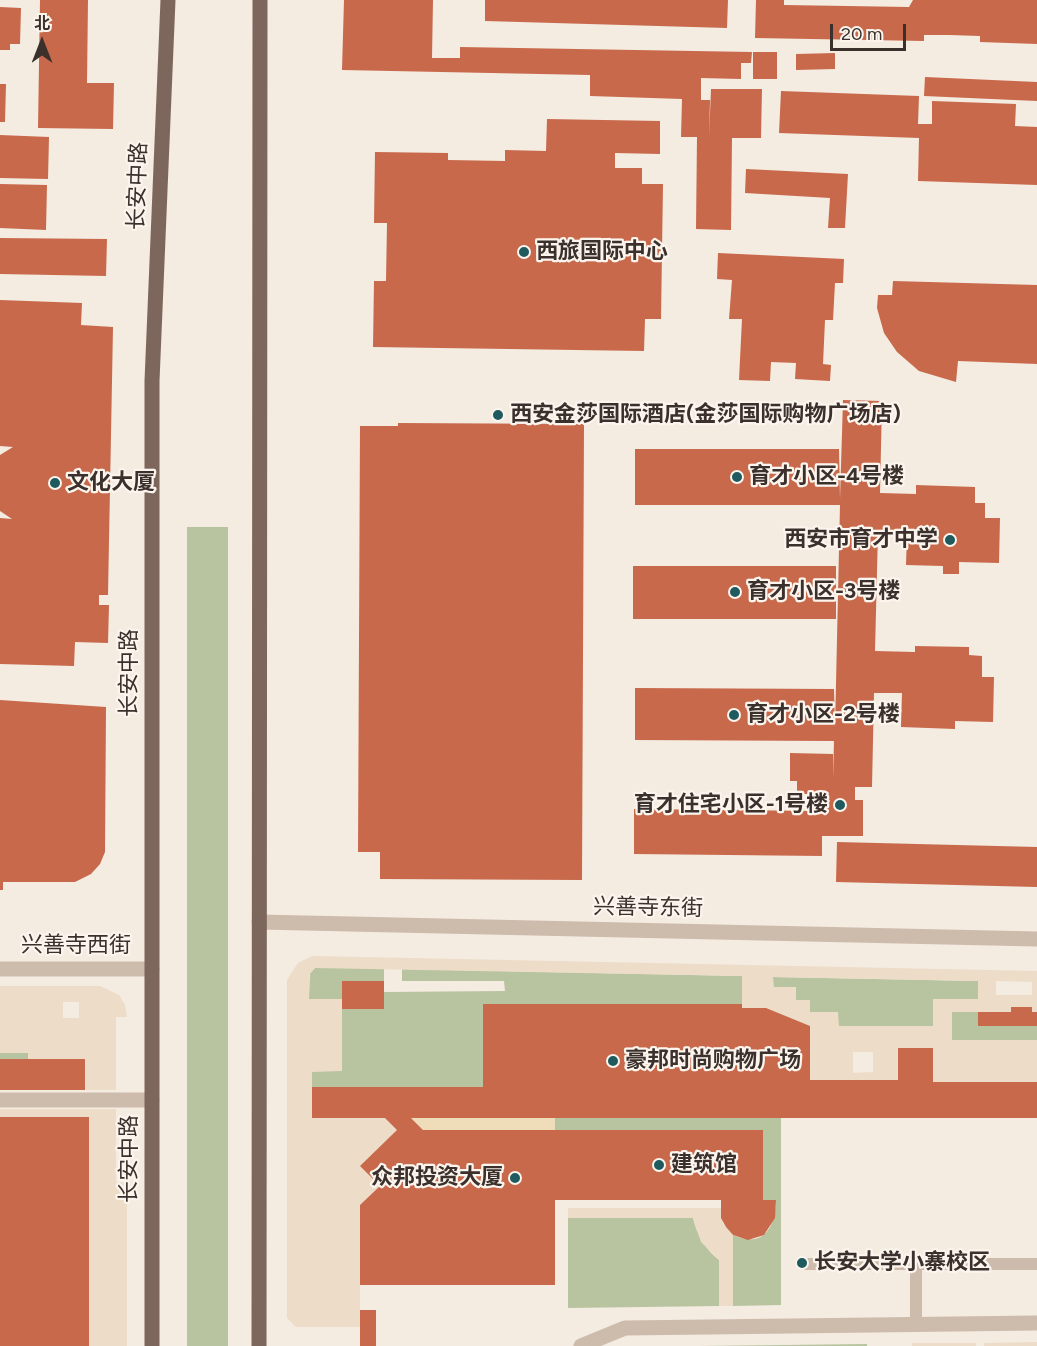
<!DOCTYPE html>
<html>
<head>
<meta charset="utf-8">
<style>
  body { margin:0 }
  #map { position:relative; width:1037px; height:1346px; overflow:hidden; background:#f4ebe1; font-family:Figtree,"Noto Sans SC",sans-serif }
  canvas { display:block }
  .north { position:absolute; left:12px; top:12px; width:60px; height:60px; -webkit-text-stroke:4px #fbf5ee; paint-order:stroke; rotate:0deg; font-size:16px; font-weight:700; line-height:24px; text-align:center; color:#3b302b }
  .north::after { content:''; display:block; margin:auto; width:21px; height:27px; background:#3b302b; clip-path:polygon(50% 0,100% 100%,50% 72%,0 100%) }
  .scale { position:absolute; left:830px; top:24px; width:76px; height:27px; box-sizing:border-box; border:3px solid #3b302b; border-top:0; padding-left:8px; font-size:18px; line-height:21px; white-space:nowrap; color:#3b302b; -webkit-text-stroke:4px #fbf5ee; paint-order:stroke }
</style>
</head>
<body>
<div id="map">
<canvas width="1037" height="1346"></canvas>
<div class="north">北</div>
<div class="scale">20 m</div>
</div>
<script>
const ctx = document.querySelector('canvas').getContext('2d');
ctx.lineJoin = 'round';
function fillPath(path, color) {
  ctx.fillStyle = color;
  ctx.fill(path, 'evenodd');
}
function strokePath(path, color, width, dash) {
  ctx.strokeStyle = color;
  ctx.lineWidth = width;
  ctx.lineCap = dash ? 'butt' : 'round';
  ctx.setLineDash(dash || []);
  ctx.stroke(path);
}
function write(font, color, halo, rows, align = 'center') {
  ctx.font = font + ' Figtree,"Noto Sans SC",sans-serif';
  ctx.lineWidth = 4.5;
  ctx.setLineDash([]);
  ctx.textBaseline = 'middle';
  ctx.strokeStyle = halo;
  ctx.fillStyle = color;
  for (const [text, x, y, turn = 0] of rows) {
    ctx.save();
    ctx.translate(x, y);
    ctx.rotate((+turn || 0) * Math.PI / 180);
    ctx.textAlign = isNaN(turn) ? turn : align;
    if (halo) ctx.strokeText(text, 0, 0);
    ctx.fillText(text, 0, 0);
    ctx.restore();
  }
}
fillPath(new Path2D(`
  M187 527H228V1346H187Z
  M325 967 384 968V981H342V999H309L310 973 315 968Z
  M402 969 742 976V1004L484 1005 483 1087H312V1071H342V1009H384V992L505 991 504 981H402Z
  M773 977 978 981V999H933V1026H838L810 1012 773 987Z
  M952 1012H978L979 1026H1037V1040H952Z
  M0 1053H28V1059H0Z
  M555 1118H781V1305L733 1306V1235C764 1249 775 1227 776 1201L763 1200V1130H555Z
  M568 1218H693C697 1235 705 1249 719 1260V1306L568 1308Z
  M867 1344V1346H699Z`), '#b8c4a0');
fillPath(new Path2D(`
  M411 1118H555V1130H423Z`), '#efdcb8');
fillPath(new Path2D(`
  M312 956 1037 971V1012H1032V1007H1011V1012H952V1040H1037V1082H933V1048L898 1080H810L742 1008V976L315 968 309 975V999H342V1071L312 1072V1118H385L397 1130 380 1186 360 1206V1327H296L287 1318V980L298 963ZM773 977 978 981V999H933V1026H839L838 1012H810V1000H796V987H774ZM996 981 1032 982V995H996ZM853 1052H873V1072L853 1073Z
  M0 986H100L119 995 125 1005 127 1017H116V1090H85L84 1059H28V1053H0ZM63 1002H79V1018H63Z
  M0 1109H116V1182L127 1183V1346H89V1117H0Z
  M568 1208H721L723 1223 733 1235V1306H719V1260L701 1242 693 1218H568Z
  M1037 1342V1346H984V1343Z
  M912 1343H976V1346H912Z`), '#ecdcc8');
fillPath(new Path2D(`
  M40 0H88L87 83H114L113 129 38 128Z
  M344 0H433L432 58H460V47L752 52 751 63H741V79L701 78V100H710L709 138 711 89H762L761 138H732L731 230 696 229 697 137H681L682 99 590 96V75L342 70Z
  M485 0H728L727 28 485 21Z
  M756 0H784V5L909 7 913 0H1037V44L980 42V36L949 35H924V41L755 38Z
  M0 7 21 8 20 44H10V50H0Z
  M753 52H777V79H753Z
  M835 53V69L796 70V54Z
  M925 77 1037 82V101L924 96Z
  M0 84H6L5 122H0Z
  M781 91 919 96 918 124H932V101L1016 104 1015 126 1037 127V185L918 181 919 138 779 133Z
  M547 119 660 121V154L615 153V168H642V184H663L661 319H645L644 351 373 347 374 281H386L387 223H374L375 152 448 153V160L505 161V150L546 151Z
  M0 135 49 137 48 179 0 178Z
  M746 169 848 174 845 228H828L830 198 745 193Z
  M0 184 47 185 46 230 0 228Z
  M0 238 107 239 106 276 0 274Z
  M718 253 844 259 843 283H835L833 320H825L823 364 831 365 830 381 795 379 796 363 771 362 770 381 739 380 742 319H729L732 280 717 279Z
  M893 281 1037 285V364L958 361 956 382 919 371 897 352 884 333 877 308 878 295H892Z
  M0 300 82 303 81 325 113 327 108 595H99V605H109L108 643 75 642 74 666 0 664V518L12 519 0 511V455L13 447 0 446Z
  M843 400 882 401 880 493 916 494V485L975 487V503H985V518H1000L999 563 959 562V574H943V566L906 565 907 533 878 532 875 651 915 652V646L969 647V655L982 656V677H994L993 722 955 721V729L901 727 902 693H874L872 787H855V800H863V836H822V856L634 854V809L818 811V794H797V781H790V753L833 754V778L834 741 635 740V688L834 689 835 728 840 505H635V449H839L840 499Z
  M398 423 584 424 582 880 380 879V852H358L360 426H398Z
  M633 566H836V619H633Z
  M0 700 106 707 105 852 100 864 91 874 75 882H3V890H0Z
  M837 842 1037 847V887L836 882Z
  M342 981H384V1009H342Z
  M483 1004H742V1008H766L810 1026V1080H898V1048H933V1082H1037V1118H411L423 1130H763V1200H776L775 1218 764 1235 748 1240 733 1235 726 1227 721 1218V1200H555V1285H360V1205L380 1186 360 1166 397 1130 385 1118H312V1087H483Z
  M1011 1007H1032V1012H1037V1026H978V1012H1011Z
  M0 1059H85V1090H0Z
  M0 1117H89V1346H0Z
  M360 1310H376V1346H360Z`), '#c8694b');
strokePath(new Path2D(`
  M805 1264H1037
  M916 1264V1324`), '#cdbbac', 12);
strokePath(new Path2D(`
  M0 1100H152
  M581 1346 625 1328 1037 1323`), '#cdbbac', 15);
strokePath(new Path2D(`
  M259 922 1037 939
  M0 969H152`), '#cdbbac', 15);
strokePath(new Path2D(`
  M152 1346V381L168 0
  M259 1346 260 0`), '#7d675c', 15);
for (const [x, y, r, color] of [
  [524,252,6,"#1f5a5e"],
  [498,415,6,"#1f5a5e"],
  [737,477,6,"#1f5a5e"],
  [55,483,6,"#1f5a5e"],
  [950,540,6,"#1f5a5e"],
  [735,592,6,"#1f5a5e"],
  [734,715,6,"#1f5a5e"],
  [840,805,6,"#1f5a5e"],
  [613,1061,6,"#1f5a5e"],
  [659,1165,6,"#1f5a5e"],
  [515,1178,6,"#1f5a5e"],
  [802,1263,6,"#1f5a5e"]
]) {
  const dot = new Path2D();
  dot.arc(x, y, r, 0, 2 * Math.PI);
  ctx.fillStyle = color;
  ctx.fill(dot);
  strokePath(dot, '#fbf5ee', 2);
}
write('22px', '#3b302b', '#fbf5ee', [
  ["长安中路",138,186,-88],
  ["长安中路",130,673,-90],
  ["兴善寺东街",648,908,1],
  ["兴善寺西街",76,946],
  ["长安中路",130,1159,-90]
]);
write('bold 22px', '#3b302b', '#fbf5ee', [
  ["西旅国际中心",536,252],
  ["西安金莎国际酒店(金莎国际购物广场店)",510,415],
  ["育才小区-4号楼",749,477],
  ["文化大厦",67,483],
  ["西安市育才中学",938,540,"right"],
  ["育才小区-3号楼",747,592],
  ["育才小区-2号楼",746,715],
  ["育才住宅小区-1号楼",828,805,"right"],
  ["豪邦时尚购物广场",625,1061],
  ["建筑馆",671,1165],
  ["众邦投资大厦",503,1178,"right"],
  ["长安大学小寨校区",814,1263]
], 'left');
</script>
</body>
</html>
